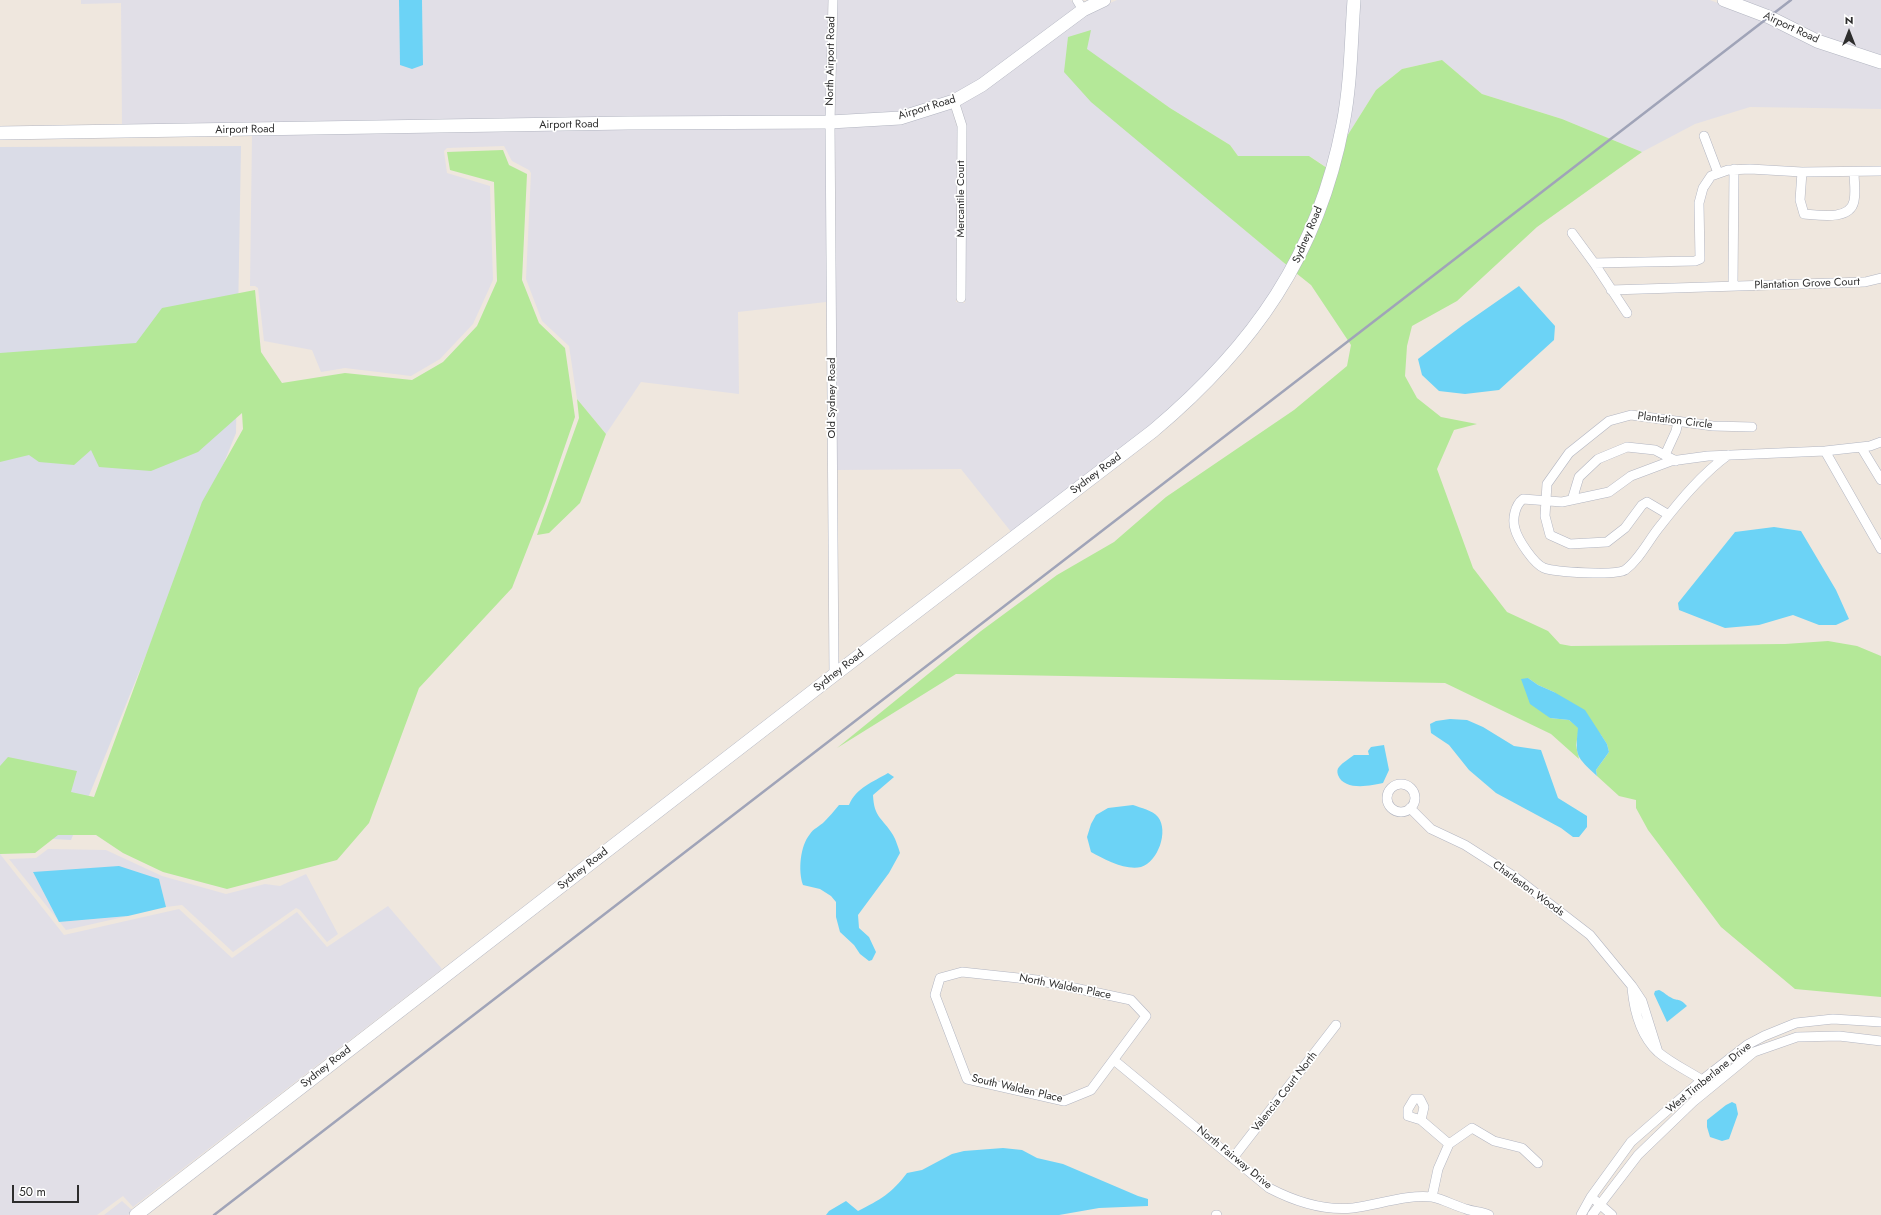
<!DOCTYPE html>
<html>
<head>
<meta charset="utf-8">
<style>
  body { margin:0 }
  #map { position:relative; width:1881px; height:1215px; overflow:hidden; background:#efe7de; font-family:Jost,sans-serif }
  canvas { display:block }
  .north { position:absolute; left:1829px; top:12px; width:40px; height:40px; -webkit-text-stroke:3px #fff; paint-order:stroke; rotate:0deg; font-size:11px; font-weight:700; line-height:16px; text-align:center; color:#2d2d2d }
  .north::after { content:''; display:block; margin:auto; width:14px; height:18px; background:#2d2d2d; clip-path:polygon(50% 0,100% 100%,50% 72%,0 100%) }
  .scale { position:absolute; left:12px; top:1185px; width:67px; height:18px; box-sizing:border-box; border:2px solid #2d2d2d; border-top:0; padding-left:5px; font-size:12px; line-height:14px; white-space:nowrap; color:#2d2d2d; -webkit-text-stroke:3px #fff; paint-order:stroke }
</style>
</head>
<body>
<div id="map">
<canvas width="1881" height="1215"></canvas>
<div class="north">N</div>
<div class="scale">50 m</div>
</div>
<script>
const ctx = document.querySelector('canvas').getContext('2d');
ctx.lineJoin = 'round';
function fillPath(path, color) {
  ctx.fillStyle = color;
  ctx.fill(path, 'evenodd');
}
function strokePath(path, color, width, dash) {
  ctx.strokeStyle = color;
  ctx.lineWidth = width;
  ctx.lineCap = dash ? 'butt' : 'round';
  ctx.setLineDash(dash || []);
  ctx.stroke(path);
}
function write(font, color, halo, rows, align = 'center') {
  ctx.font = font + ' Jost,sans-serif';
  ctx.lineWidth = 3.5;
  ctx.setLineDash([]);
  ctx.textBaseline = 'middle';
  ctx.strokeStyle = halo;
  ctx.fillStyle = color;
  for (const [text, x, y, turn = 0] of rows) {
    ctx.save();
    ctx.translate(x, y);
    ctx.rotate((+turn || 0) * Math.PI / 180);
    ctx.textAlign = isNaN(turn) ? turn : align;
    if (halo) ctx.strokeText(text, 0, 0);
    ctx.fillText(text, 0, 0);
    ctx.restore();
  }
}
fillPath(new Path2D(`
  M81 0H399L400 58 423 65 422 0H828L826 117 122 127 121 3 81 4Z
  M837 0H1071L1077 8 980 81 953 97 900 113 835 117Z
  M1117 0H1350L1339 121 1328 168 1309 156H1238L1230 145 1170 108 1068 37 1234 221 1289 267 1261 309 1229 350 1190 392 1150 427 1012 533 961 469 837 470 835 127 951 108 957 127 956 302 965 303 967 126 960 104 1085 14Z
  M1359 0H1710L1881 67V109L1750 107 1695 124 1642 152 1562 119 1482 94 1442 60 1402 69 1376 90 1344 141Z
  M1738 0H1881V56L1818 36Z
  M826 127 827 307 826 302 738 312 739 394 641 382 606 434 577 399 569 346 542 321 526 279 531 173 529 170 512 161 504 146 447 148 444 151 447 173 490 186 493 280 473 324 440 359 411 376 345 368 321 372 312 350 264 341 258 288 255 286H250L252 135 628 129Z
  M48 849 106 850 162 876 226 894 265 884 280 886 306 874 338 934 327 942 300 910 296 908 233 952 182 905 166 907 159 879 33 872 59 922 128 916 66 930 9 859 36 858Z
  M0 854 64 935 179 909 232 958 297 912 327 947 388 906 442 969 133 1207 123 1196 97 1215H0Z
  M122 1201 133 1211 128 1215H104Z`), '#e1dfe7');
fillPath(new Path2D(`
  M241 146 236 433 71 840 0 836V147Z`), '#dadce7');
fillPath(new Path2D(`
  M1091 30 1087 49 1170 108 1230 145 1238 156H1309L1327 168 1310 221 1289 267 1091 102 1064 72 1068 37Z
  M1442 60 1482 94 1562 119 1642 152 1537 227 1457 301 1412 326 1407 346 1405 376 1417 398 1441 417 1477 424 1454 430 1437 469 1473 568 1507 612 1548 631 1560 644 1571 646 1785 644 1828 641 1857 646 1881 656V997L1795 989 1721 927 1648 830 1636 808V800L1619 796 1597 776 1596 770 1609 752 1607 744 1601 735 1554 692 1538 685 1528 678 1550 718 1569 720 1579 728 1576 745 1579 759 1551 734 1445 683 956 674 837 748 981 631 1057 575 1114 542 1166 497 1294 410 1347 366 1351 345 1311 285 1296 273 1344 141 1376 90 1402 69Z
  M503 150 509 165 527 174 522 280 539 323 565 348 575 417 546 501 512 588 419 688 369 823 337 860 227 889 163 872 123 853 96 835H58L35 853 0 854V766L8 757 77 771 71 792 94 797 202 502 243 429 242 413 198 452 151 471 99 467 91 450 74 465 39 462 29 455 0 462V353L136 343 162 308 255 290 261 352 282 383 345 373 412 380 443 362 477 326 497 281 494 182 450 170 447 152Z
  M577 399 606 434 580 503 549 533 537 535 579 418Z`), '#b4e898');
fillPath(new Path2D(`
  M399 0H422L423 65 412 69 400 65Z
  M1519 286 1555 326 1554 340 1499 390 1465 394 1439 391 1422 375 1418 359 1463 325Z
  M1774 527 1801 531 1836 590 1849 619 1836 625H1819L1793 615 1759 625 1725 628 1679 610 1678 603 1735 532Z
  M1528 678 1538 685 1554 692 1585 710 1607 744 1609 752 1596 770 1597 776C1576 756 1575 757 1578 728L1569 720 1550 718 1530 704 1521 679Z
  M1450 719 1467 720 1483 727 1514 746 1541 750 1558 798 1587 816V827L1579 837H1573L1561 828 1496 793 1469 770 1449 745 1431 733 1430 724 1436 721Z
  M1384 745 1389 770 1383 783C1370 786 1344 791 1338 775 1337 772 1337 769 1339 767 1343 762 1349 759 1354 755H1369L1368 751 1371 747Z
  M888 773 894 777 873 795C874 818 882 817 893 835 896 840 898 847 900 853L889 873 858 915 859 928 869 937 876 952 872 960 869 961 860 954 854 945 840 932 836 917V902L831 896 820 889 803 885C798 871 800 846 810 834 813 829 820 826 824 822 829 817 834 811 839 805H849C856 788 873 782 888 773Z
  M1133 805C1141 808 1152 810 1158 817 1169 831 1158 862 1141 867 1126 871 1104 859 1091 852L1087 837 1091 824 1096 815 1108 808Z
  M119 866 159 879 166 907 128 916 59 922 33 872Z
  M1659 990C1664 992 1666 995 1670 997 1678 1002 1679 997 1687 1006L1667 1022 1654 994 1655 991Z
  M1732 1102 1736 1104 1738 1114 1729 1139 1722 1141 1710 1137 1707 1127V1120L1726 1105Z
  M1003 1148 1022 1150 1037 1158 1063 1164 1138 1196 1148 1199V1206L1099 1208 1059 1215H826L829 1211 846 1201 858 1211C880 1200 892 1193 907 1173L922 1170 952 1154 964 1151Z`), '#6cd3f6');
const street = new Path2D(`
  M833 0 830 122 834 675
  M1077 0 1083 10
  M954 101 962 126 961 298
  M1704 136 1718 173
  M1802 172 1800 200 1804 214C1818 215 1850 221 1854 201 1856 192 1854 181 1854 172
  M1572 233 1594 263 1627 313
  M1594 263 1695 261 1700 259 1699 203 1703 188 1711 176 1728 170 1750 169 1802 172 1881 171
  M1733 286 1734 169
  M1611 290 1865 282 1881 278
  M1861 447 1881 480
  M1825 451 1881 549
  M1665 455 1676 431 1678 422
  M1728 455C1702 474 1681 499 1661 525 1649 539 1640 559 1625 570 1615 576 1555 572 1544 568 1534 564 1518 540 1515 529 1512 519 1515 505 1523 499L1562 502 1609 492 1631 476 1671 461 1708 456 1825 451 1870 446 1881 442
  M1572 500 1579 477 1598 459 1627 447 1655 450 1676 461
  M1669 515 1647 502 1642 505 1625 528 1607 542 1570 544 1550 535 1545 516 1547 484 1569 453 1609 421 1631 415 1713 426 1752 427
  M1387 798a14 14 0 1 1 28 0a14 14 0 1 1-28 0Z
  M1410 808 1431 829 1465 845 1515 877 1590 935 1632 986 1642 1001 1658 1052
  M962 972 1037 980 1131 1000 1146 1016 1091 1090 1064 1101 967 1079 935 995 940 978Z
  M1632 988C1634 1010 1641 1036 1658 1052 1671 1063 1688 1071 1702 1080
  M1115 1061 1269 1188C1294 1201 1324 1211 1353 1208 1377 1205 1408 1194 1432 1197 1443 1199 1455 1206 1466 1209 1474 1212 1481 1211 1489 1215
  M1421 1120 1408 1116V1109L1414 1099H1420L1424 1107 1421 1120 1449 1144
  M1233 1158 1336 1025
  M1432 1197 1438 1169 1449 1144 1472 1128 1494 1141 1522 1148 1538 1163
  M1595 1200 1612 1215
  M1216 1215H1217
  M1581 1215 1591 1197 1631 1142 1702 1080 1747 1045 1764 1036 1796 1023 1833 1019 1881 1022
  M1592 1215 1638 1155 1693 1102 1754 1052 1797 1037 1839 1036 1881 1041`);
const secondary = new Path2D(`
  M1724 0 1769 17 1817 41 1881 62
  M0 133 628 123 830 122 900 118 954 101 982 85 1083 10 1104 0
  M136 1215 834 675 1153 431C1254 346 1318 255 1343 124 1351 83 1351 41 1354 0`);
strokePath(street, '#b2b5c1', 10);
strokePath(secondary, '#b2b5c1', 14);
strokePath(street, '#fff', 9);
strokePath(secondary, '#fff', 13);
strokePath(new Path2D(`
  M214 1215 1791 0`), '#a0a4b8', 2.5);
write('11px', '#2d2d2d', '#fff', [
  ["Airport Road",1791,28,25],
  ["North Airport Road",831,61,-89],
  ["Airport Road",927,108,-17],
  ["Airport Road",569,125,-1],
  ["Airport Road",245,130,-1],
  ["Mercantile Court",961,199,-90],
  ["Sydney Road",1308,235,-67],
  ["Plantation Grove Court",1807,284,-2],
  ["Old Sydney Road",832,398,-90],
  ["Plantation Circle",1675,421,7],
  ["Sydney Road",1096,474,-37],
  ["Sydney Road",839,671,-38],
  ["Sydney Road",583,869,-38],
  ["Charleston Woods",1528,889,36],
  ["North Walden Place",1065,987,11],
  ["Sydney Road",326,1067,-38],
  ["West Timberlane Drive",1709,1078,-39],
  ["South Walden Place",1017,1089,13],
  ["Valencia Court North",1285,1092,-52],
  ["North Fairway Drive",1234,1158,39]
]);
</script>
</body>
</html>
